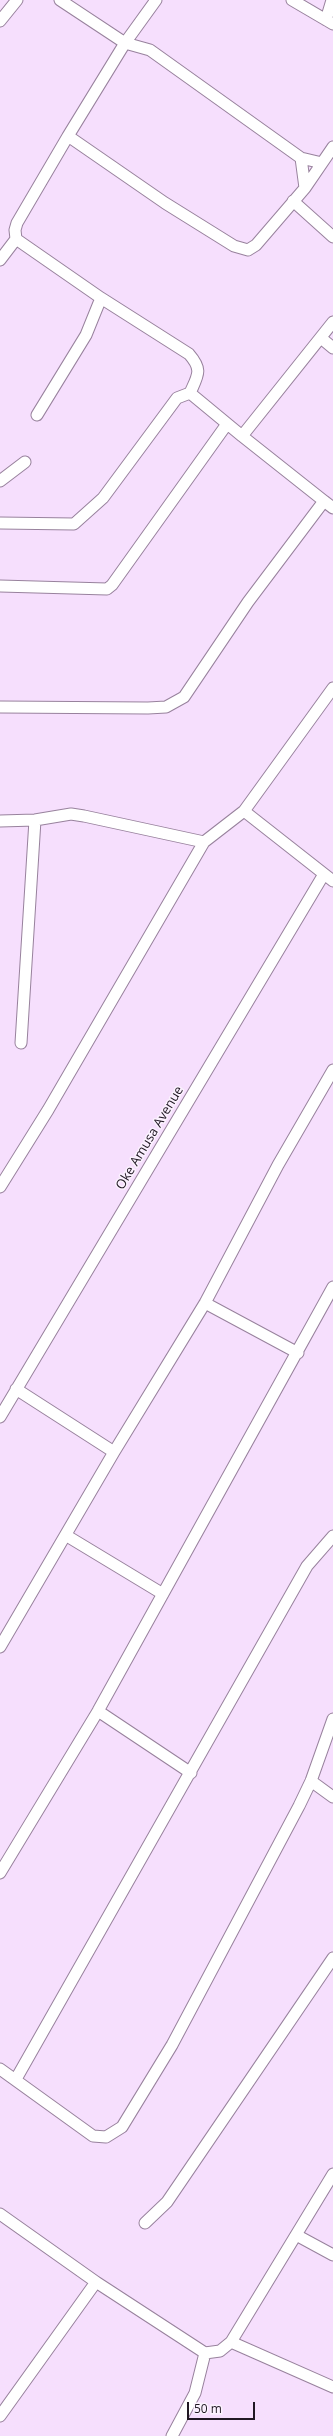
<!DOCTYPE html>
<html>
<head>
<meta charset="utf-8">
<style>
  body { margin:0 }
  #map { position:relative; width:333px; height:2436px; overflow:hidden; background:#f6dffd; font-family:"Open Sans",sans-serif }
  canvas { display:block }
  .scale { position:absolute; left:187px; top:2402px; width:68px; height:18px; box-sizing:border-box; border:2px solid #201823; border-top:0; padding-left:5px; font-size:12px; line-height:14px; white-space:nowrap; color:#201823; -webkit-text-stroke:3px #fbf2fe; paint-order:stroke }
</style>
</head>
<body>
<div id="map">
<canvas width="333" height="2436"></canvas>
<div class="scale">50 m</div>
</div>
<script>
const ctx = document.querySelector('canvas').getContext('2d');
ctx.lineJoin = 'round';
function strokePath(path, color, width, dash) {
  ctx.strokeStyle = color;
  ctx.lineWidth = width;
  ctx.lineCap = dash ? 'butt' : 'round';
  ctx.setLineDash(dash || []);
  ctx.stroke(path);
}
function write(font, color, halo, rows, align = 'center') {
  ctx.font = font + ' "Open Sans",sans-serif';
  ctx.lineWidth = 3;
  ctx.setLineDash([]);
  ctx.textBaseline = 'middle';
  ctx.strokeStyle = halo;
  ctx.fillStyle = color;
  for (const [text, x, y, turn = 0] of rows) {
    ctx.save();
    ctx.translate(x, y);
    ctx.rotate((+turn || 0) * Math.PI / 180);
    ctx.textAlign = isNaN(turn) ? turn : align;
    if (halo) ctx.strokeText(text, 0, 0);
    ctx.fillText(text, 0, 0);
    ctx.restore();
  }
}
const minor = new Path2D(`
  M60 0 125 43 150 50 301 158 322 163
  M292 0 333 24
  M326 20 332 0
  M0 21 17 0
  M68 136 125 43 156 0
  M301 158 305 188
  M293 201 333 237
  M16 239 15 230 17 223 68 136 165 203 234 246 248 250 256 245 305 188 333 147
  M0 260 16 239 101 298 189 354C203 370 198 375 190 393L242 436
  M321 338 333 348
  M37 415 86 335 101 298
  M0 481 25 462
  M324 501 242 436 333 322
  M0 523 74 524 103 498 177 398 190 393
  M0 586 107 589 112 585 227 424
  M0 707 148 708 166 707 184 697 248 602 324 501 333 508
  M244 811 333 688
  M0 821 35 820 71 814 84 816 204 842 244 811 333 881
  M21 1043 35 820
  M0 1187 48 1110 204 842
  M205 1303 298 1353
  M16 1389 114 1452
  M0 1417 324 874
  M67 1536 163 1594
  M0 1647 114 1452 205 1303 278 1165 333 1070
  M98 1711 191 1773
  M311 1781 333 1797
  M0 1873 98 1711 333 1287
  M0 2069 93 2136 106 2137 122 2127 172 2045 299 1806 311 1781 333 1719
  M16 2079 307 1566 333 1536
  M0 2214 96 2282 205 2353 220 2351 231 2342 333 2174
  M145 2223 167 2202 333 1958
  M298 2236 333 2255
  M231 2342 333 2387
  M0 2416 96 2282
  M172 2436 195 2393 205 2353`);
strokePath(minor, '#98829d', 13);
strokePath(minor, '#fff', 11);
write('13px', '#201823', '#fbf2fe', [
  ["Oke Amusa Avenue",150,1138,-59]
]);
</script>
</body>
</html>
